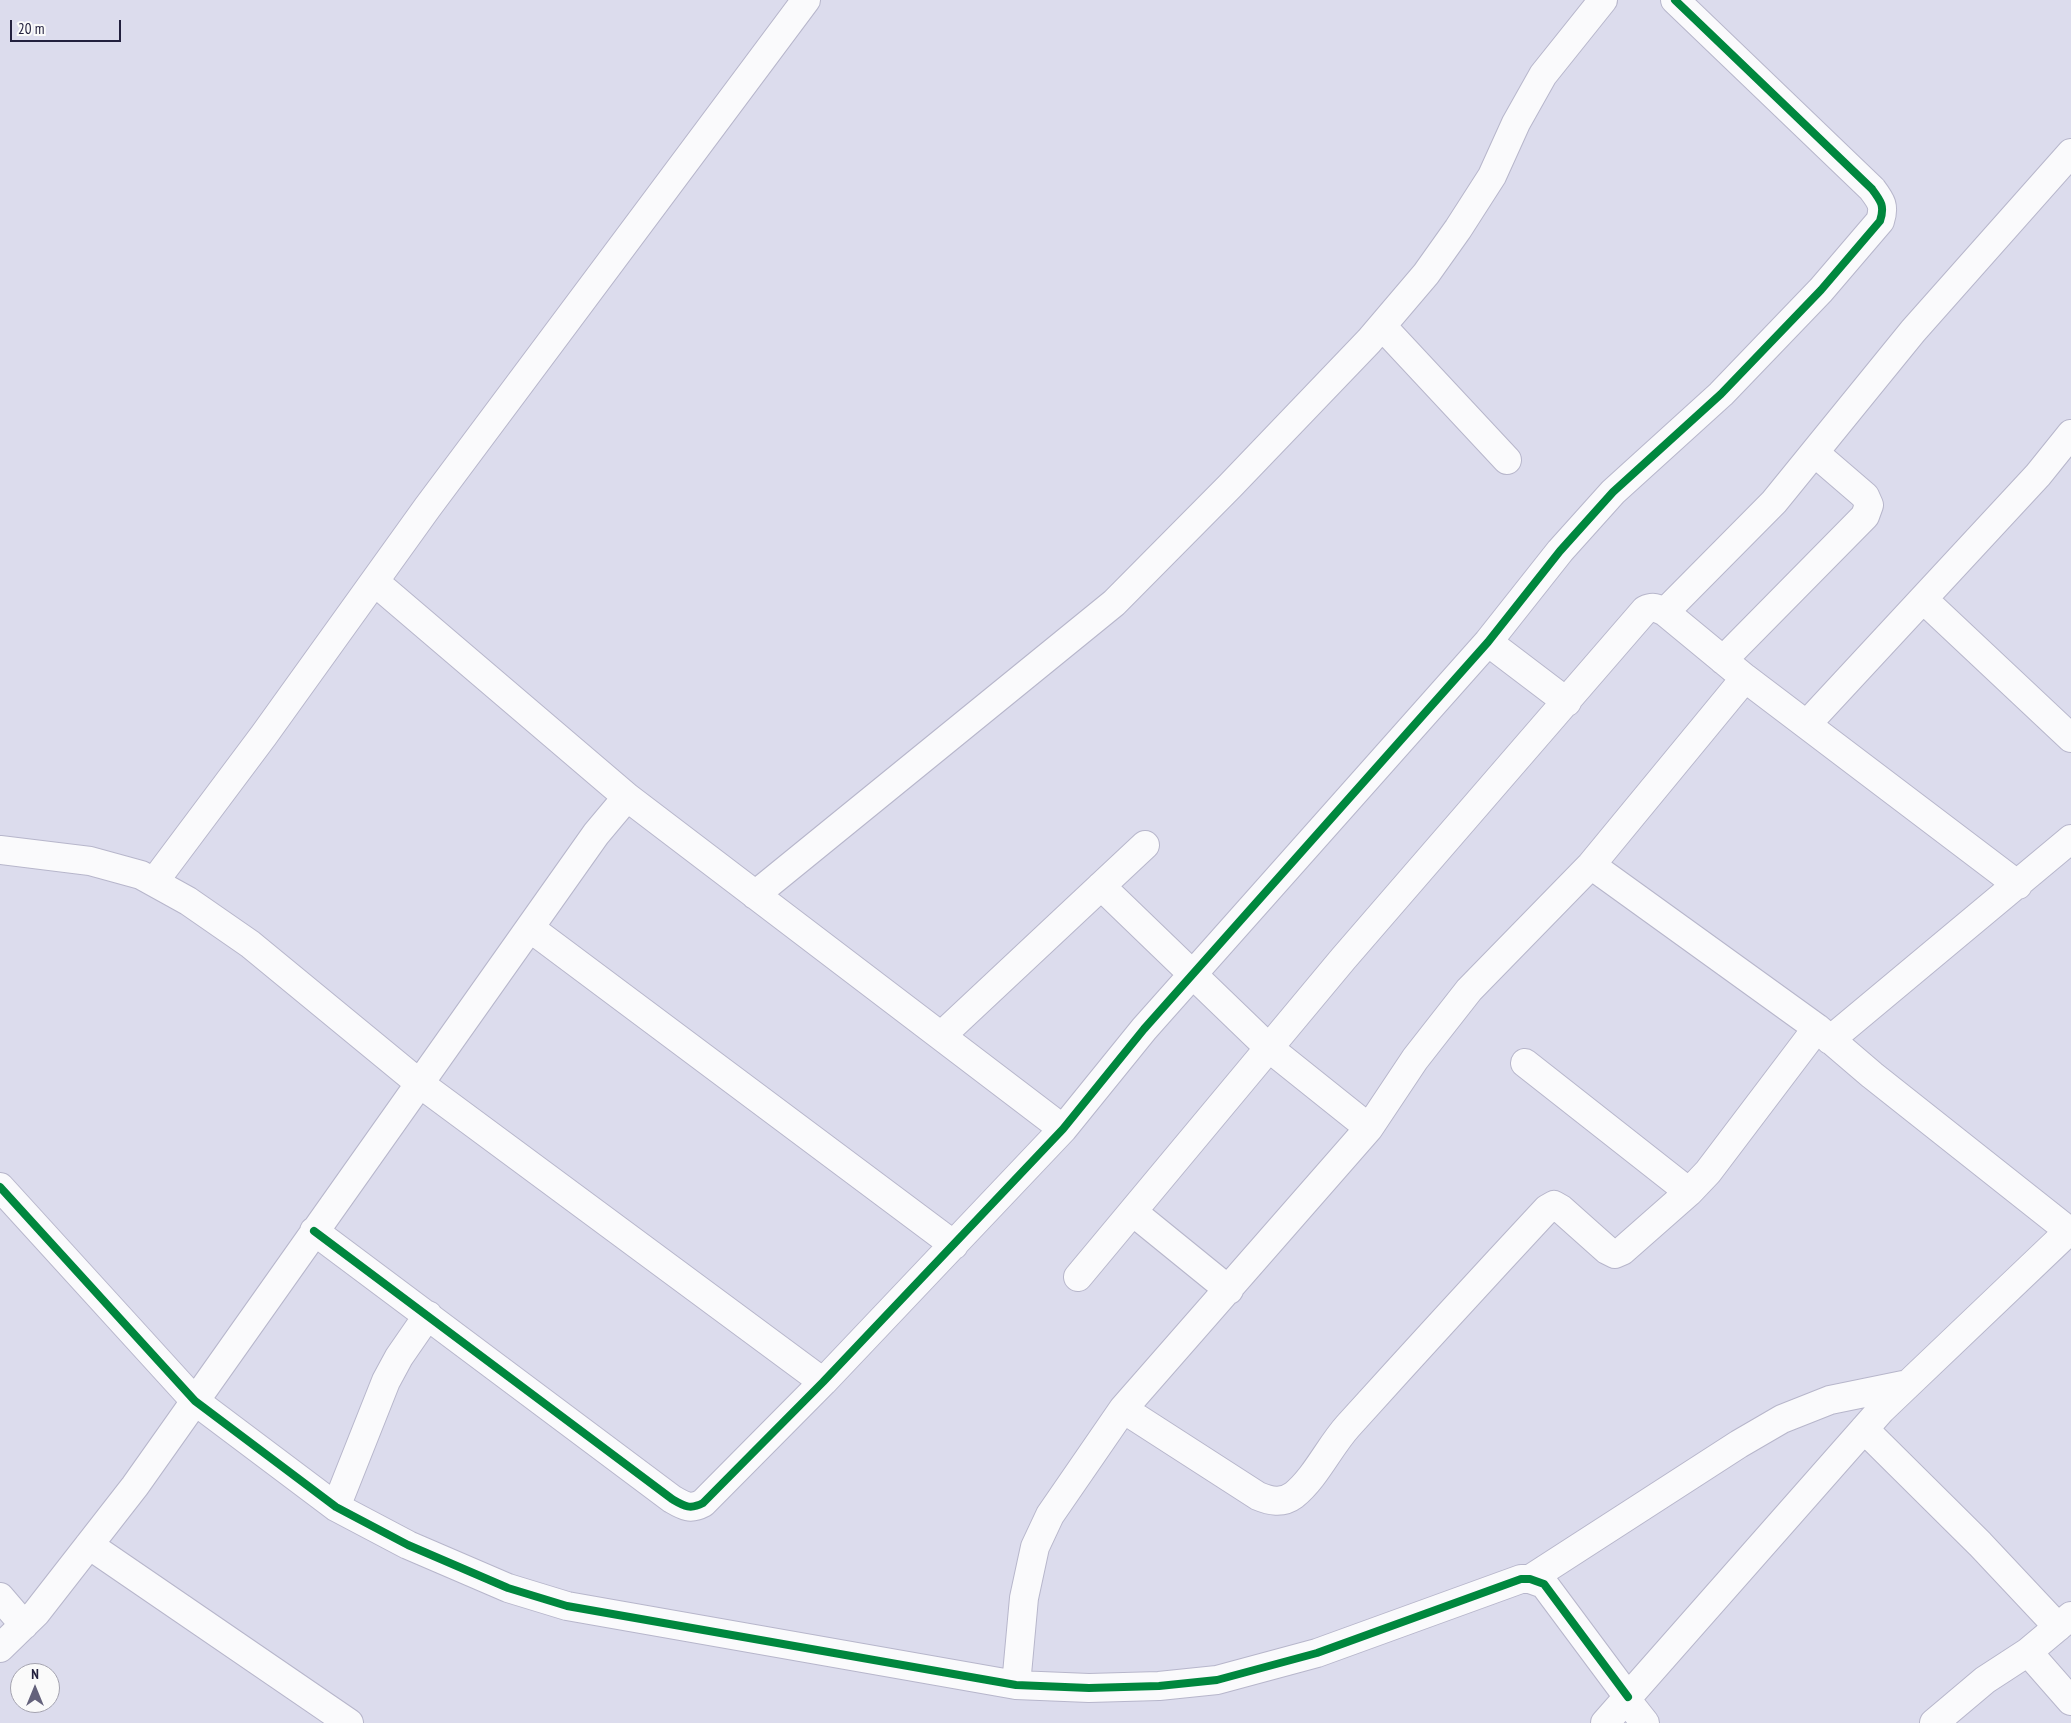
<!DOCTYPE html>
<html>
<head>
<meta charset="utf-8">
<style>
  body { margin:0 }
  #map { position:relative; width:2071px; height:1723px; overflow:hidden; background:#dcdced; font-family:"PT Sans Narrow",sans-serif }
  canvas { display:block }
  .north { position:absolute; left:10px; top:1663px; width:50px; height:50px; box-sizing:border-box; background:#fafafa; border:1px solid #a4a3af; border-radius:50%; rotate:0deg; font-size:14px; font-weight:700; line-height:20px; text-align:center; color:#23213e }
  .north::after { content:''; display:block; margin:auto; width:18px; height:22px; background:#64627b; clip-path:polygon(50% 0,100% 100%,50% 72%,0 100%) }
  .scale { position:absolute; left:10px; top:20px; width:111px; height:22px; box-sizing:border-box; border:2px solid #23213e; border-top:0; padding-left:6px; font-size:15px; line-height:18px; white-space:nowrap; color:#23213e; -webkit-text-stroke:4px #fafafa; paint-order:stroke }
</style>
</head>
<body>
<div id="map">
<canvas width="2071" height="1723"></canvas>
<div class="north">N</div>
<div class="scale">20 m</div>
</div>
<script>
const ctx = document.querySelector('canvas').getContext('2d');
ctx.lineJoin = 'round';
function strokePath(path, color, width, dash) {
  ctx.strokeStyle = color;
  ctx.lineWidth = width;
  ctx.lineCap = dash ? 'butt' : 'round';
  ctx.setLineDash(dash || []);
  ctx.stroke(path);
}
const minor = new Path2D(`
  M1382 326 1507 460
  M375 582 627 797 1063 1129
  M1923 599 2071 738
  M1665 612 1774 502 1913 331 2071 153
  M1488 642 1567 702
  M1723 660 1865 516 1869 505 1865 496 1815 453
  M1807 724 2038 475 2071 434
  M0 850 90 861 141 875 188 901 250 944 419 1083 823 1382
  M1591 865 1817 1028 1872 1075 2069 1231
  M154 882 264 735 427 508 806 0
  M1101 886 1269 1048 1369 1128
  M755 895 1114 603 1230 486 1369 341 1426 274 1458 229 1492 176 1516 123 1543 75 1603 0
  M530 928 954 1245
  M941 1036 1145 845
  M1830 1040 2071 839
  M1525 1063 1689 1192
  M0 1187 195 1401 336 1507 408 1545 508 1588 567 1606 1016 1685 1089 1688 1159 1686 1217 1680 1317 1653 1521 1579H1530L1544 1584 1628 1697
  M1133 1212 1229 1290
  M314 1231 672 1499C684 1506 690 1510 703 1503L823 1382 1063 1129 1144 1029 1488 642 1560 551 1613 492 1721 394 1821 290 1880 221C1885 206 1881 201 1872 189L1675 0
  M1078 1277 1343 959 1645 610C1653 606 1657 608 1665 612L1745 678 2018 885
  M1123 1409 1258 1496C1270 1501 1282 1504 1294 1495 1316 1477 1329 1447 1348 1426 1414 1353 1480 1281 1547 1209L1554 1205 1561 1209 1607 1250 1615 1254 1622 1251 1689 1192 1708 1172 1817 1028
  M1864 1429 1980 1544 2058 1627
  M336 1507 386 1381 399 1357 428 1315
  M89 1545 349 1723
  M1530 1579 1739 1444 1782 1419 1830 1400 1908 1384
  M0 1597 24 1625
  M0 1648 36 1613 135 1486 596 834 627 797
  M2028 1652 2071 1701
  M1016 1685 1024 1598 1035 1547 1050 1515 1123 1409 1369 1128 1415 1059 1469 990 1591 865 1745 678
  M1626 1699 1645 1723
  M1605 1723 1881 1410 2071 1229
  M1934 1723 1985 1680 2028 1652 2071 1616`);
strokePath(minor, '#b7b6cb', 30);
strokePath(minor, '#fafafc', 28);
strokePath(new Path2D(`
  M0 1187 195 1401 336 1507 408 1545 508 1588 567 1606 1016 1685 1089 1688 1159 1686 1217 1680 1317 1653 1521 1579H1530L1544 1584 1628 1697
  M314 1231 672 1499C684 1506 690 1510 703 1503L823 1382 1063 1129 1144 1029 1488 642 1560 551 1613 492 1721 394 1821 290 1880 221C1885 206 1881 201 1872 189L1675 0`), '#00873e', 8);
</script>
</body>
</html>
